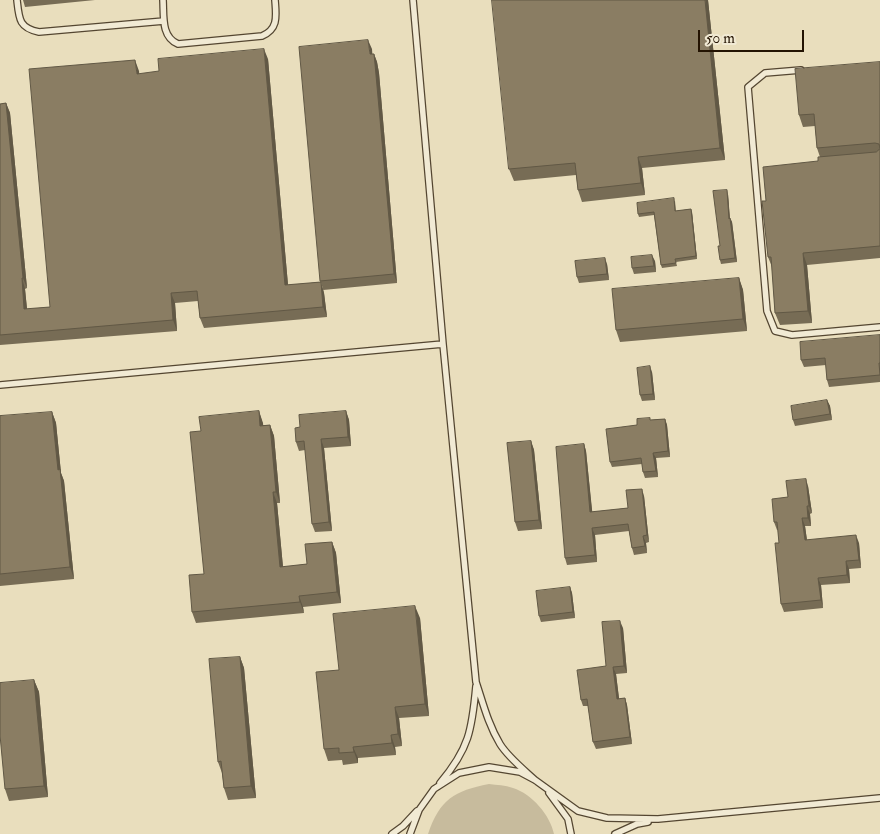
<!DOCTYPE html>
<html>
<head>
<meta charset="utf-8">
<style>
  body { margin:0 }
  #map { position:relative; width:880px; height:834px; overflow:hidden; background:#e9debd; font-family:"IM FELL Double Pica",serif }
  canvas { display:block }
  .scale { position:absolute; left:698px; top:30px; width:106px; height:22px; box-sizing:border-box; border:2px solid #231302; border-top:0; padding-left:6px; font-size:15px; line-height:18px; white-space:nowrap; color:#231302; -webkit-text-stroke:4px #f1ead4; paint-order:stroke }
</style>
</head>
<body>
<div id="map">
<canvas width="880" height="834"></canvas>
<div class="scale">50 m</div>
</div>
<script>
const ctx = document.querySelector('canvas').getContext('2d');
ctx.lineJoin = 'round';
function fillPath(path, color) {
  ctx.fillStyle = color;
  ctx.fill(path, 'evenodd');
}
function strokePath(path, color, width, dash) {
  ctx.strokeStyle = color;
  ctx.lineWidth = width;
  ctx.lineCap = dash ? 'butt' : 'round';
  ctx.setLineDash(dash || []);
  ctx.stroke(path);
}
fillPath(new Path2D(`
  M489 784C497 785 505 785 513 788 532 794 550 815 554 834H428C440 799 454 791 489 784Z`), '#c7bb9d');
const service = new Path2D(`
  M17 0C19 19 19 28 39 32L164 21
  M163 0C164 16 161 37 178 44L262 36C279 29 276 15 275 0
  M413 0 443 344 476 682C483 703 488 724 500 744 508 757 523 769 535 780
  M801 70 765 73 748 87 767 311 775 331 792 335 880 327
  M0 385 443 344
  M440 783C469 749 472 730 476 686
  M549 793 568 819 571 834
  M392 834 403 826 417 811
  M410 834 419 810 434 789 459 773 489 767 520 772 535 780 578 811 607 818 658 819 880 798
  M615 834 637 824 648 822`);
strokePath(service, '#544631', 8);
strokePath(service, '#f1ead4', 5.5);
fillPath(new Path2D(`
  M23 0H95L25 7Z
  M708 0 725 160 642 168 645 195 582 202 578 190 576 175 514 181 509 169Z
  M372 49V54H374L377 62 379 73 397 283 323 290 320 281Z
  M268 59 288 285 321 282 324 293 327 317 204 328 200 318 198 301 175 303 177 331 0 345V104L6 103 10 113 27 288 25 289 27 309 50 307 139 71V74Z
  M880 62V258L807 265 812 323 780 325 775 313 772 267 768 257 766 201 818 161 820 157 817 148 815 126 803 127 799 115Z
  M728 194 730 218 732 222 737 262 721 264 720 260V246Z
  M675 201 676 211 691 209 692 212 697 259 676 262 677 266 662 268 661 265 654 215 639 217 638 214Z
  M655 261 656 272 634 274 632 268Z
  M607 264 609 280 579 283 577 277Z
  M739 278 743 290 747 331 620 342 616 330Z
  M880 335V382L829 387 827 380 826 365 804 367 801 360Z
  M652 372 655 400 642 401 640 395Z
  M827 400 830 406 832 420 795 426 793 420Z
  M259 411 263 425H270L274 436 280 503H277L283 567 307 564 332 542 336 553 341 603 303 607 304 613 196 623 192 612 204 574 201 431Z
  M346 411 349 420 351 446 324 448 332 531 315 532 312 524 305 450 299 451 296 442 300 427Z
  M52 412 56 423 61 473 64 481 74 579 0 586V446Z
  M665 419 667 425 670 457 656 458 658 477 645 478 643 472 642 464 612 467 610 462 637 425 651 420Z
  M531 441 534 450 542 529 518 531 515 522Z
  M584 444 586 451 592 512 628 508 644 496 649 542 646 543 647 553 634 555 632 548 629 531 595 535 597 562 567 565 565 558Z
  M808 486 812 513 810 514 811 526H805L807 540 859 543 861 568 849 569 850 583 821 585 823 608 784 612 781 604 779 543 778 530H777L774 522 788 497Z
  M570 587 572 593 575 618 541 622 539 616Z
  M420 618 429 716 399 718 402 746 395 747 396 755 358 758V763L343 765 342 760 328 761 324 749 339 670Z
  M623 628 627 673 616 674 619 699 625 698 627 705 632 744 596 749 593 742 588 706H583L581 700 606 666Z
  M240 657 244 668 256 798 228 800 224 788 222 773 218 762Z
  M34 680 39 692 48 797 9 801 5 789Z`), '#776c55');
fillPath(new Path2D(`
  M705 0H708L725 160 720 148Z
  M368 40 372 49 373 63 370 54Z
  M264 49 268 59 289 296 285 285Z
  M374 54 377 62 379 73 397 283 394 274Z
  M135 60 139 71 140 84 137 74Z
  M6 103 10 113 27 288 23 278Z
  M638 157 642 168 645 195 641 183Z
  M727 190 728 194 730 222 729 219Z
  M691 209 692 212 697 259 696 256Z
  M730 218 732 222 737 262 735 258Z
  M803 253 807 265 812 323 808 311Z
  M652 255 655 261 656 272 654 266Z
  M605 258 607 264 609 280 607 274Z
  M22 278 25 289 28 319 24 309Z
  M739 278 743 290 747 331 743 319Z
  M321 282 324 293 327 317 323 307Z
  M171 293 175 303 177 331 173 320Z
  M650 366 652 372 655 400 653 394Z
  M827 400 830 406 832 420 830 414Z
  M259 411 263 423 264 437 260 426Z
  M346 411 349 420 351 446 348 437Z
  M52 412 56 423 61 473 64 481 74 579 70 567 58 470Z
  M665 419 667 425 670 457 668 451Z
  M270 425 274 436 280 503 276 492Z
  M321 439 324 448 332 531 329 522Z
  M531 441 534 450 542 529 539 520Z
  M584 444 586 451 593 519 590 512Z
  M653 453 656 458 658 477 656 471Z
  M806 479 808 486 812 513 809 506Z
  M642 489 644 496 649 542 647 535Z
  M273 492 277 503 284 578 280 567Z
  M807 506 810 514 811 526 808 518Z
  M802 518 805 526 808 548 805 540Z
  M592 528 595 535 597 562 595 555Z
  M856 535 859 543 861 568 859 560Z
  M643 536 646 543 647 553 645 546Z
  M332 542 336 553 341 603 337 592Z
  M846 561 849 569 850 583 847 575Z
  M818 578 821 585 823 608 821 600Z
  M570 587 572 593 575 618 573 612Z
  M299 596 303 607 304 613 300 602Z
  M415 606 420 618 429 716 425 704Z
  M620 621 623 628 627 673 624 666Z
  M240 657 244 668 256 798 251 786Z
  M613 667 616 674 620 706 617 699Z
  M34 680 39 692 48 797 44 786Z
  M625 698 627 705 632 744 630 737Z
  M395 707 399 718 402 746 398 734Z
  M391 735 395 747 396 755 392 743Z
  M353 747 358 758V763L354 752Z`), '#615845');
const building = new Path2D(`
  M492 0H705L720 148 638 157 641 183 578 190 575 163 509 169Z
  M368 40 370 54H374L375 64 394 274 320 281 299 47Z
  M264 49 285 285 321 282 323 307 200 318 197 291 171 293 173 320 0 335V104L6 103 23 278H22L24 309 50 307 29 69 135 60 137 74 159 71 158 59Z
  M880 62V148L879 144 875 143 817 148 814 114 799 115 795 69Z
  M880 149V246L803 253 808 311 775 313 771 257H768L762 201H766L763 167 818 161V157L876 152Z
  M727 190 729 219 730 218 735 258 720 260 718 246H720L713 191Z
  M674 198 675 211 691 209 696 256 675 259 676 263 661 265 654 212 638 214 637 203Z
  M652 255 654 266 632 268 631 257Z
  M605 258 607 274 577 277 575 261Z
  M739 278 743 319 616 330 612 289Z
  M880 335V363H879L880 375 827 380 825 358 801 360 800 342Z
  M650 366 653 394 640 395 637 368Z
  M827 400 830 414 793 420 791 406Z
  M259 411 260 426 270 425 276 492H273L280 567 307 564 305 544 332 542 337 592 299 596 300 602 192 612 189 575 204 574 190 432 201 431 199 417Z
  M346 411 348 437 321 439 329 522 312 524 304 441 296 442 295 428 300 427 299 415Z
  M52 412 58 470 60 469 70 567 0 574V416Z
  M650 418V420L665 419 668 451 653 453 656 471 643 472 641 458 610 462 606 429 637 425V419Z
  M531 441 539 520 515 522 507 443Z
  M584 444 590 512 628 508 626 490 642 489 647 535 643 536 645 546 632 548 628 524 592 528 595 555 565 558 556 447Z
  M806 479 809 506H807L808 518H802L805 540 856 535 859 560 846 561 847 575 818 578 821 600 781 604 775 543H779L777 522H774L772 499 788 497 786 481Z
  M570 587 573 612 539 616 536 591Z
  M415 606 425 704 395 707 398 734 391 735 392 743 353 747 354 752 339 753V748L324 749 316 672 339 670 333 614Z
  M620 621 624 666 613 667 617 699 625 698 630 737 593 742 587 699 581 700 577 670 606 666 602 622Z
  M240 657 251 786 224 788 221 761 218 762 209 659Z
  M34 680 44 786 5 789 0 735V683Z`);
fillPath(building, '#8a7d63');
strokePath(building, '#615845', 1);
</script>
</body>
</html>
